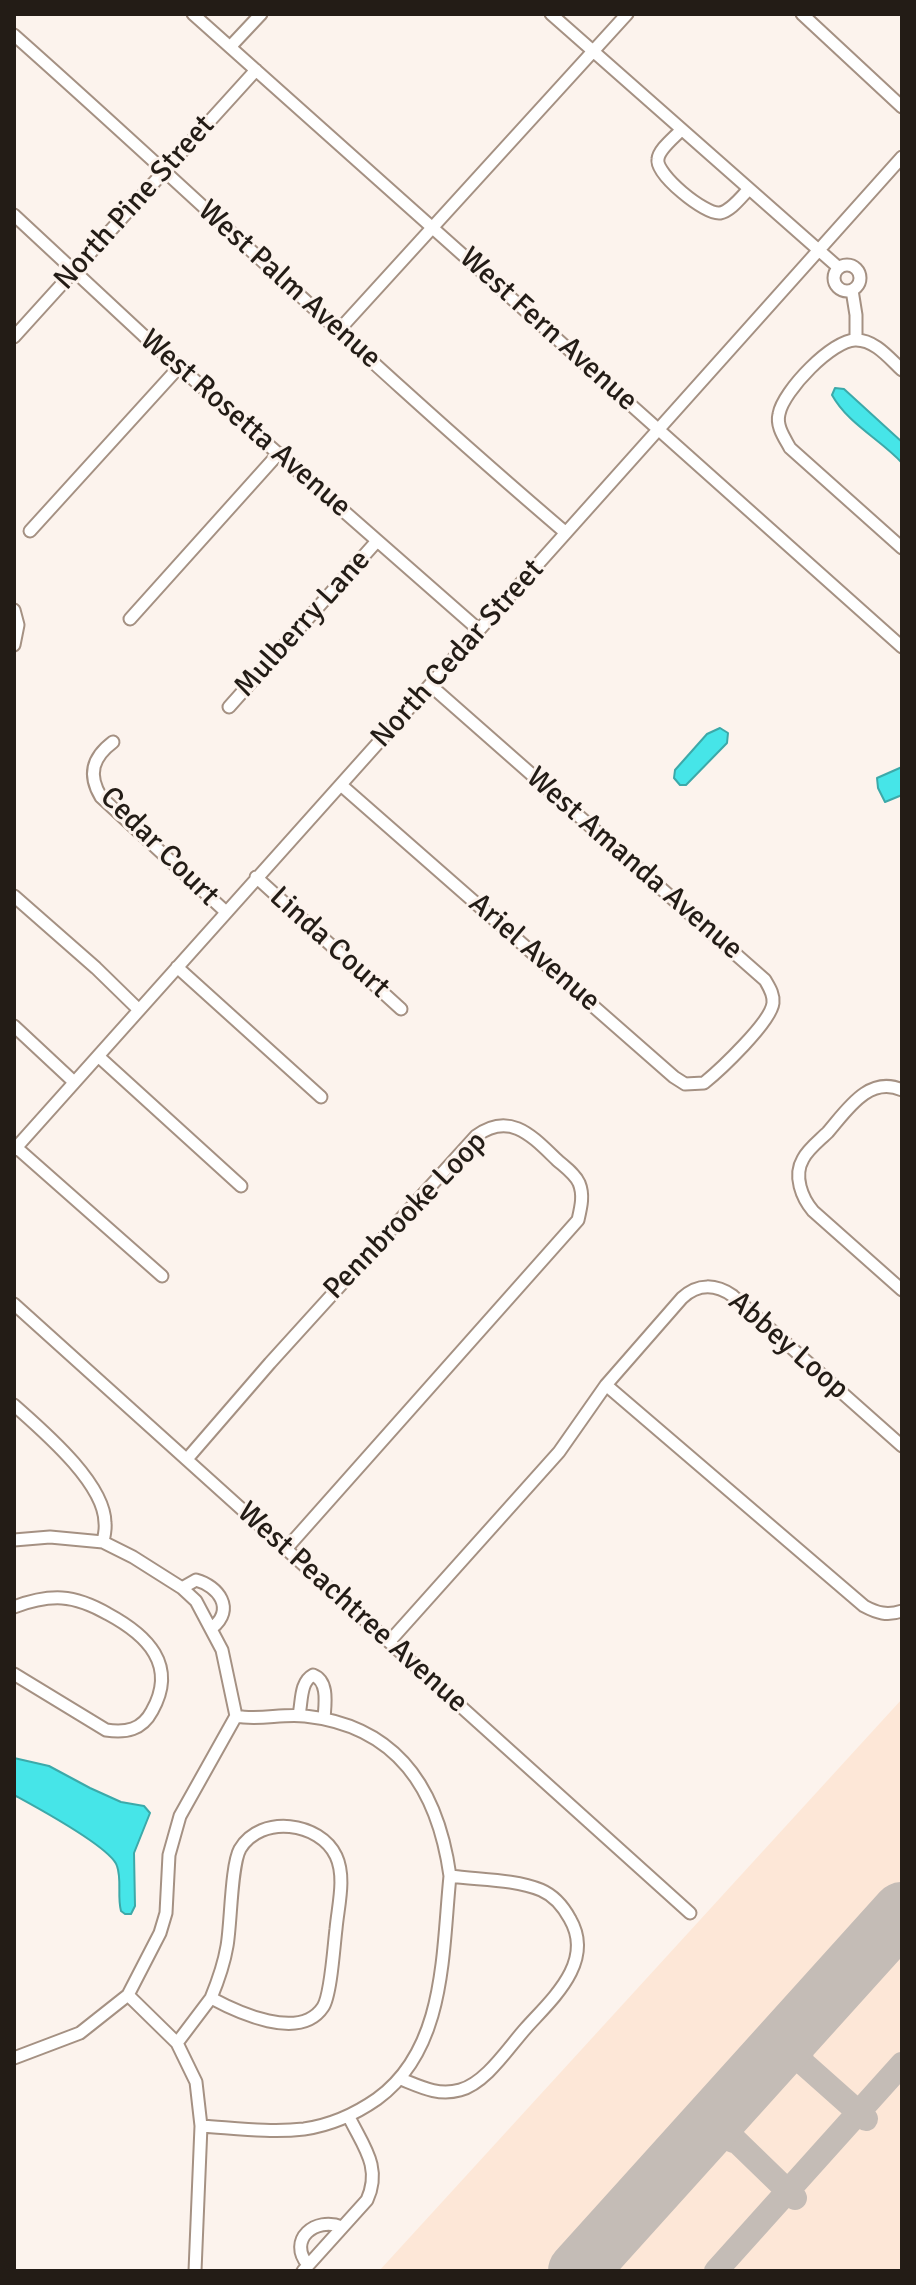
<!DOCTYPE html>
<html>
<head>
<meta charset="utf-8">
<style>
  body { margin:0 }
  #map { position:relative; width:916px; height:2285px; overflow:hidden; background:#fcf3ed; font-family:Signika,sans-serif }
  canvas { display:block }
  .frame { position:absolute; inset:0; border:16px solid #231c16; pointer-events:none }
</style>
</head>
<body>
<div id="map">
<canvas width="916" height="2285"></canvas>
<div class="frame"></div>
</div>
<script>
const ctx = document.querySelector('canvas').getContext('2d');
ctx.lineJoin = 'round';
function fillPath(path, color) {
  ctx.fillStyle = color;
  ctx.fill(path, 'evenodd');
}
function strokePath(path, color, width, dash) {
  ctx.strokeStyle = color;
  ctx.lineWidth = width;
  ctx.lineCap = dash ? 'butt' : 'round';
  ctx.setLineDash(dash || []);
  ctx.stroke(path);
}
function write(font, color, halo, rows, align = 'center') {
  ctx.font = font + ' Signika,sans-serif';
  ctx.lineWidth = 6;
  ctx.setLineDash([]);
  ctx.textBaseline = 'middle';
  ctx.strokeStyle = halo;
  ctx.fillStyle = color;
  for (const [text, x, y, turn = 0] of rows) {
    ctx.save();
    ctx.translate(x, y);
    ctx.rotate((+turn || 0) * Math.PI / 180);
    ctx.textAlign = isNaN(turn) ? turn : align;
    if (halo) ctx.strokeText(text, 0, 0);
    ctx.fillText(text, 0, 0);
    ctx.restore();
  }
}
fillPath(new Path2D(`
  M902 1699V2271H379Z`), '#fde7d7');
const water = new Path2D(`
  M835 388 844 389 902 442V463C880 439 848 424 832 395Z
  M720 728 728 733 727 743 686 785H680L674 778 675 770 707 734Z
  M902 767V795L885 802 878 788 877 778Z
  M14 1758 49 1766 90 1788 121 1802 144 1806 150 1813 134 1853 135 1906 131 1914H125L121 1911C117 1896 122 1880 117 1866 111 1847 34 1806 14 1795Z`);
fillPath(water, '#46e5e8');
strokePath(water, '#3ca9a9', 2);
strokePath(new Path2D(`
  M798 2026 797 2042 803 2063 866 2119
  M767 2061 794 2058 803 2063
  M731 2102 727 2119 729 2134 795 2198
  M695 2140 719 2135 734 2141
  M716 2271 902 2064`), '#c4bcb6', 24);
strokePath(new Path2D(`
  M578 2271 902 1912`), '#c4bcb6', 60);
const minor = new Path2D(`
  M193 14 902 647
  M551 14 839 268
  M802 14 902 107
  M14 35C199 199 377 372 566 533
  M230 47 261 14
  M681 130C675 137 659 149 658 159 655 174 705 215 720 213 731 211 741 197 749 189
  M14 215 143 335 479 630
  M834 278a13 13 0 1 1 26 0a13 13 0 1 1-26 0Z
  M852 290 856 315V340
  M339 330 627 14
  M14 337 256 70
  M902 370C889 358 875 340 856 340 833 339 783 391 779 414 776 426 784 437 790 448L902 548
  M30 531 180 366
  M14 610 18 625 14 645
  M130 619 279 453
  M229 707 377 541
  M113 742C93 757 87 774 101 797L226 912
  M341 785 674 1077 685 1084 704 1083C720 1070 771 1022 773 1003 774 994 769 987 765 980L430 685
  M256 877 401 1009
  M14 896 96 968 139 1010
  M177 967 321 1097
  M14 1026 74 1082
  M98 1056 241 1186
  M902 1090C869 1075 847 1110 828 1132 820 1140 808 1149 803 1159 793 1176 802 1198 813 1211L902 1290
  M17 1148 162 1276
  M14 1150 902 157
  M14 1304 690 1913
  M606 1385 864 1606C877 1613 887 1616 902 1611
  M14 1405C42 1430 105 1483 105 1523 106 1529 104 1536 103 1542
  M187 1459 270 1363 476 1136C510 1111 532 1136 557 1160 565 1167 575 1174 579 1183 584 1195 581 1207 578 1220L286 1549
  M14 1540 50 1537 103 1542 133 1557 182 1588 196 1601 222 1650 236 1716 180 1816 169 1855 166 1913 160 1933 128 1995 80 2033 14 2058
  M182 1588 196 1580C218 1586 236 1609 212 1628
  M14 1607C30 1601 45 1597 62 1598 78 1599 94 1606 108 1614 147 1635 178 1665 152 1711 142 1730 126 1733 106 1730L14 1674
  M389 1642 559 1452 606 1385 682 1298C698 1283 716 1284 733 1296L902 1446
  M299 1715C302 1701 300 1682 313 1675 329 1681 325 1704 324 1719
  M236 1716C259 1721 282 1713 305 1716 398 1726 438 1790 450 1876
  M128 1995 177 2043 196 2082 201 2126 195 2271
  M177 2043 211 1998C237 2012 300 2042 323 2007 331 1995 334 1944 336 1929 338 1906 346 1877 336 1856 320 1822 261 1814 240 1849 231 1865 231 1924 227 1946 224 1964 218 1981 211 1998
  M201 2126C234 2128 270 2133 304 2129 332 2125 354 2115 377 2099 446 2049 442 1954 450 1876 479 1880 514 1879 541 1890 555 1896 563 1906 570 1919 595 1962 552 1999 526 2028 508 2048 486 2083 460 2090 438 2096 421 2087 401 2079
  M308 2265C287 2240 315 2216 342 2227
  M303 2271 367 2200C382 2167 363 2146 349 2117`);
strokePath(minor, '#a59183', 15);
strokePath(minor, '#fff', 11);
write('30px', '#231c16', '#fcf3ed', [
  ["North Pine Street",135,203,-48],
  ["West Palm Avenue",289,285,42],
  ["West Fern Avenue",548,330,42],
  ["West Rosetta Avenue",245,424,41],
  ["Mulberry Lane",303,624,-48],
  ["North Cedar Street",458,654,-48],
  ["Cedar Court",159,847,45],
  ["West Amanda Avenue",634,864,41],
  ["Linda Court",329,943,42],
  ["Ariel Avenue",534,953,41],
  ["Pennbrooke Loop",406,1216,-46],
  ["Abbey Loop",788,1346,41],
  ["West Peachtree Avenue",352,1608,42]
]);
</script>
</body>
</html>
